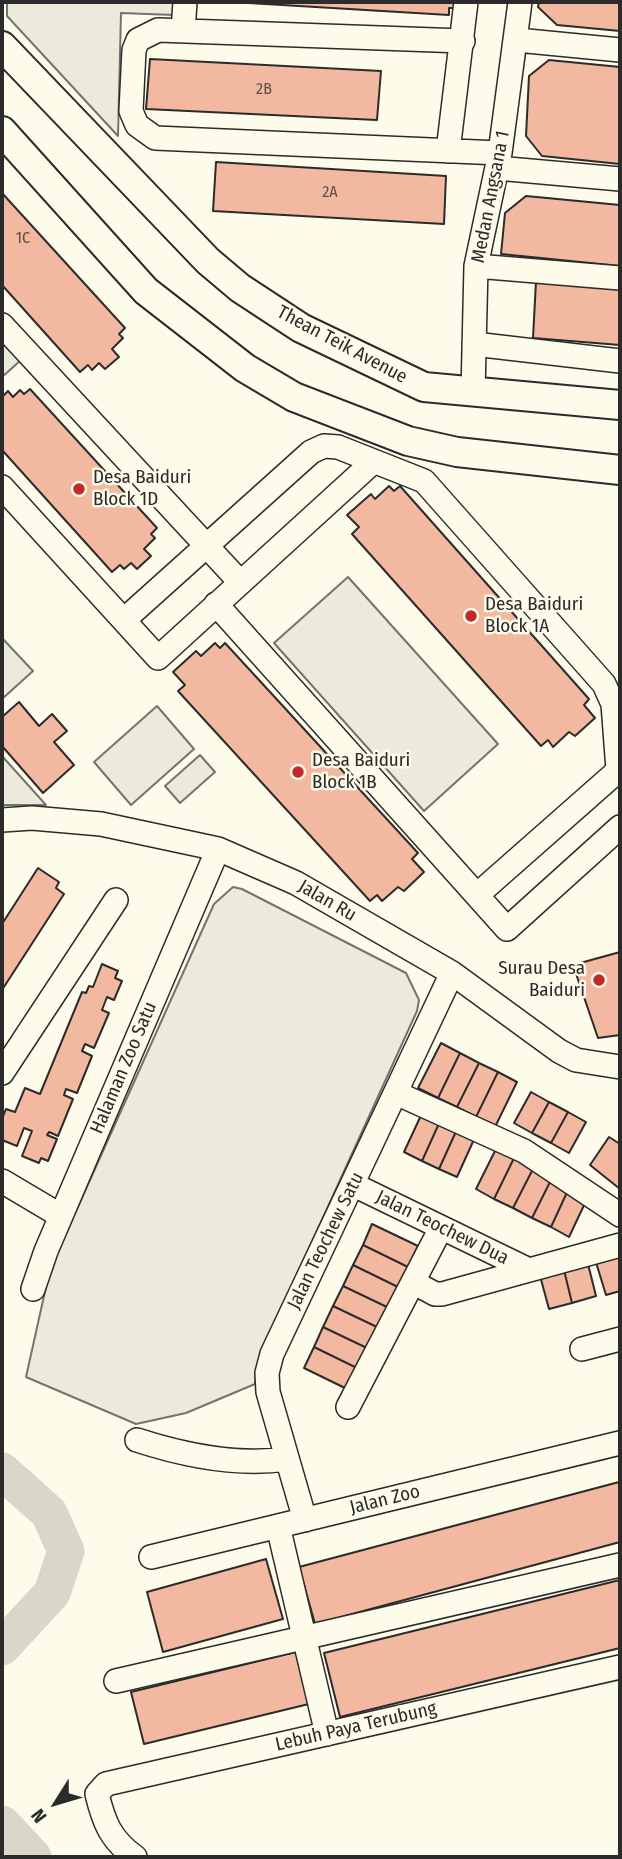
<!DOCTYPE html>
<html>
<head>
<meta charset="utf-8">
<style>
  body { margin:0 }
  #map { position:relative; width:622px; height:1859px; overflow:hidden; background:#fdfbea; font-family:"Fira Sans Condensed",sans-serif }
  canvas { display:block }
  .frame { position:absolute; inset:0; border:4px solid #2b2b2b; pointer-events:none }
  .north { position:absolute; left:21px; top:1768px; width:70px; height:70px; -webkit-text-stroke:5px #fdfbea; paint-order:stroke; rotate:233deg; font-size:19px; font-weight:700; line-height:28px; text-align:center; color:#2b2b2b }
  .north::after { content:''; display:block; margin:auto; width:24px; height:32px; background:#2b2b2b; clip-path:polygon(50% 0,100% 100%,50% 72%,0 100%) }
</style>
</head>
<body>
<div id="map">
<canvas width="622" height="1859"></canvas>
<div class="frame"></div>
<div class="north">N</div>
</div>
<script>
const ctx = document.querySelector('canvas').getContext('2d');
ctx.lineJoin = 'round';
function fillPath(path, color) {
  ctx.fillStyle = color;
  ctx.fill(path, 'evenodd');
}
function strokePath(path, color, width, dash) {
  ctx.strokeStyle = color;
  ctx.lineWidth = width;
  ctx.lineCap = dash ? 'butt' : 'round';
  ctx.setLineDash(dash || []);
  ctx.stroke(path);
}
function write(font, color, halo, rows, align = 'center') {
  ctx.font = font + ' "Fira Sans Condensed",sans-serif';
  ctx.lineWidth = 5;
  ctx.setLineDash([]);
  ctx.textBaseline = 'middle';
  ctx.strokeStyle = halo;
  ctx.fillStyle = color;
  for (const [text, x, y, turn = 0] of rows) {
    ctx.save();
    ctx.translate(x, y);
    ctx.rotate((+turn || 0) * Math.PI / 180);
    ctx.textAlign = isNaN(turn) ? turn : align;
    if (halo) ctx.strokeText(text, 0, 0);
    ctx.fillText(text, 0, 0);
    ctx.restore();
  }
}
const green = new Path2D(`
  M7 2H175L174 15 121 13 118 136 7 16Z
  M2 338 21 360 2 377Z
  M348 577 498 744 424 811 274 643Z
  M2 638 33 671 2 699Z
  M157 706 194 749 131 805 94 762Z
  M200 755 215 772 180 803 165 786Z
  M2 756 46 805H2Z
  M233 887 242 889 406 973 419 1000 417 1011 264 1347 256 1370 255 1384 186 1413 136 1424 26 1377 50 1269 214 904Z`);
fillPath(green, '#ecebdb');
strokePath(green, '#74746e', 2);
strokePath(new Path2D(`
  M2 1471 49 1513 66 1551 52 1593 2 1647
  M2 1824 33 1857`), '#d8d7c9', 37);
const building = new Path2D(`
  M232 2H458L457 8H449V15Z
  M539 2H620V31L557 25 538 7Z
  M150 59 381 71 377 120 146 109Z
  M549 60 620 67V164L542 156 526 136 529 76Z
  M216 162 446 176 444 224 213 211Z
  M2 193 125 328 119 334 123 338 112 349 119 357 105 369 99 363 92 370 88 365 80 372 2 285Z
  M526 196 620 205V266L501 254 505 213Z
  M536 281 620 287V345L533 338Z
  M30 389 157 528 151 534 155 538 144 549 151 556 137 569 131 563 124 569 120 565 112 572 2 450V397L8 391 13 397 20 390 24 394Z
  M389 486 394 491 400 486 589 699 584 705 595 718 575 736 569 732 553 747 548 740 541 746 352 534 359 527 347 515 371 494 375 499Z
  M215 643 220 648 225 643 418 853 412 859 424 872 404 891 398 887 382 901 377 895 370 901 178 691 185 685 173 672 196 651 201 656Z
  M19 702 39 726 52 714 67 731 54 742 74 765 43 793 2 746V717Z
  M38 868 59 882 56 888 64 894 2 990V924Z
  M620 952V1035L598 1038 573 965Z
  M102 964 118 971 115 978 122 981 114 1000 107 997 102 1010 109 1013 94 1048 85 1044 82 1051 92 1056 77 1093 66 1089 64 1095 73 1099 58 1136 49 1132 47 1135 57 1139 48 1161 41 1158 39 1163 22 1156 32 1131 24 1128 17 1146 2 1140V1119L6 1109 15 1112 25 1088 40 1094 82 992 86 993 89 986 93 987Z
  M441 1043 460 1053 438 1098 418 1088Z
  M460 1053 479 1063 457 1107 438 1098Z
  M479 1063 498 1072 476 1117 457 1107Z
  M498 1072 517 1082 495 1127 476 1117Z
  M531 1092 549 1102 532 1133 514 1123Z
  M549 1102 568 1112 551 1143 532 1133Z
  M423 1111 441 1119 422 1161 404 1152Z
  M568 1112 586 1122 569 1153 551 1143Z
  M441 1119 458 1127 439 1169 422 1161Z
  M458 1127 476 1135 457 1177 439 1169Z
  M609 1137 620 1144V1189L590 1165Z
  M498 1145 516 1154 494 1199 476 1189Z
  M516 1154 535 1165 513 1208 494 1199Z
  M535 1165 553 1176 532 1218 513 1208Z
  M553 1176 569 1188 551 1227 532 1218Z
  M569 1188 586 1201 569 1237 551 1227Z
  M372 1224 418 1246 408 1267 363 1245Z
  M363 1245 408 1267 398 1287 353 1265Z
  M619 1253 620 1291 606 1295 595 1259Z
  M587 1260 596 1296 572 1303 563 1266Z
  M353 1265 398 1287 389 1308 343 1286Z
  M563 1266 572 1303 549 1309 539 1272Z
  M343 1286 389 1308 379 1328 333 1306Z
  M333 1306 379 1328 369 1349 323 1327Z
  M323 1327 369 1349 359 1369 314 1347Z
  M314 1347 359 1369 349 1390 304 1368Z
  M619 1482 620 1542 315 1624 299 1567Z
  M266 1559 283 1619 163 1652 147 1592Z
  M620 1580V1648L340 1717 324 1653Z
  M300 1651 313 1703 144 1744 131 1692Z`);
fillPath(building, '#f2b8a0');
strokePath(building, '#2b2b2b', 2);
const minor = new Path2D(`
  M183 31 185 2
  M517 40 620 50
  M463 41 158 30 138 40 134 50 131 111 137 125 155 138 500 153
  M448 151 466 2
  M497 168 620 179
  M476 266 620 278
  M2 325 240 582
  M474 344 620 361
  M473 392 476 266 500 153 520 2
  M2 487 158 658 373 462
  M216 604 507 929 620 827
  M124 620 311 452 324 446 338 447 424 481 604 684 613 704 618 770
  M2 820 32 818 101 824 218 849 296 883 452 973 559 1051 576 1060 620 1067
  M477 895 620 769
  M2 1073 116 900
  M396 1093 524 1151 620 1215
  M2 1181 61 1216
  M354 1185 529 1270
  M413 1282 435 1294H442L620 1245
  M33 1289 46 1251 218 849
  M582 1349 620 1339
  M348 1407 441 1228
  M137 1440C183 1455 239 1466 287 1459
  M305 1520 268 1392 267 1373 272 1354 452 973
  M278 1526 327 1734
  M151 1557 620 1443
  M116 1681 620 1565
  M135 1857C111 1840 104 1823 97 1794L106 1784 620 1667`);
const major = new Path2D(`
  M2 46 208 261 240 288 301 328 424 387 620 405
  M2 131 146 291 245 368 294 397 408 441 457 452 620 470`);
strokePath(minor, '#2b2b2b', 26);
strokePath(major, '#2b2b2b', 32);
strokePath(minor, '#fdfbea', 23);
strokePath(major, '#fdfbea', 28);
for (const [x, y, r, color] of [
  [79,489,7,"#c62828"],
  [471,616,7,"#c62828"],
  [298,772,7,"#c62828"],
  [599,980,7,"#c62828"]
]) {
  const dot = new Path2D();
  dot.arc(x, y, r, 0, 2 * Math.PI);
  ctx.fillStyle = color;
  ctx.fill(dot);
  strokePath(dot, '#fdfbea', 2.5);
}
write('16px', '#5d4e48', null, [
  ["2B",264,90],
  ["2A",330,193],
  ["1C",23,239]
]);
write('19px', '#2b2b2b', '#fdfbea', [
  ["Medan Angsana 1",491,197,-79],
  ["Thean Teik Avenue",342,345,28],
  ["Jalan Ru",327,901,30],
  ["Halaman Zoo Satu",124,1068,-67],
  ["Jalan Teochew Dua",442,1228,26],
  ["Jalan Teochew Satu",326,1241,-64],
  ["Jalan Zoo",385,1500,-14],
  ["Lebuh Paya Terubung",356,1727,-13]
]);
write('19px', '#2b2b2b', '#fdfbea', [
  ["Desa Baiduri",93,478],
  ["Block 1D",93,500],
  ["Desa Baiduri",485,605],
  ["Block 1A",485,627],
  ["Desa Baiduri",312,761],
  ["Block 1B",312,783],
  ["Surau Desa",585,969,"right"],
  ["Baiduri",585,991,"right"]
], 'left');
</script>
</body>
</html>
